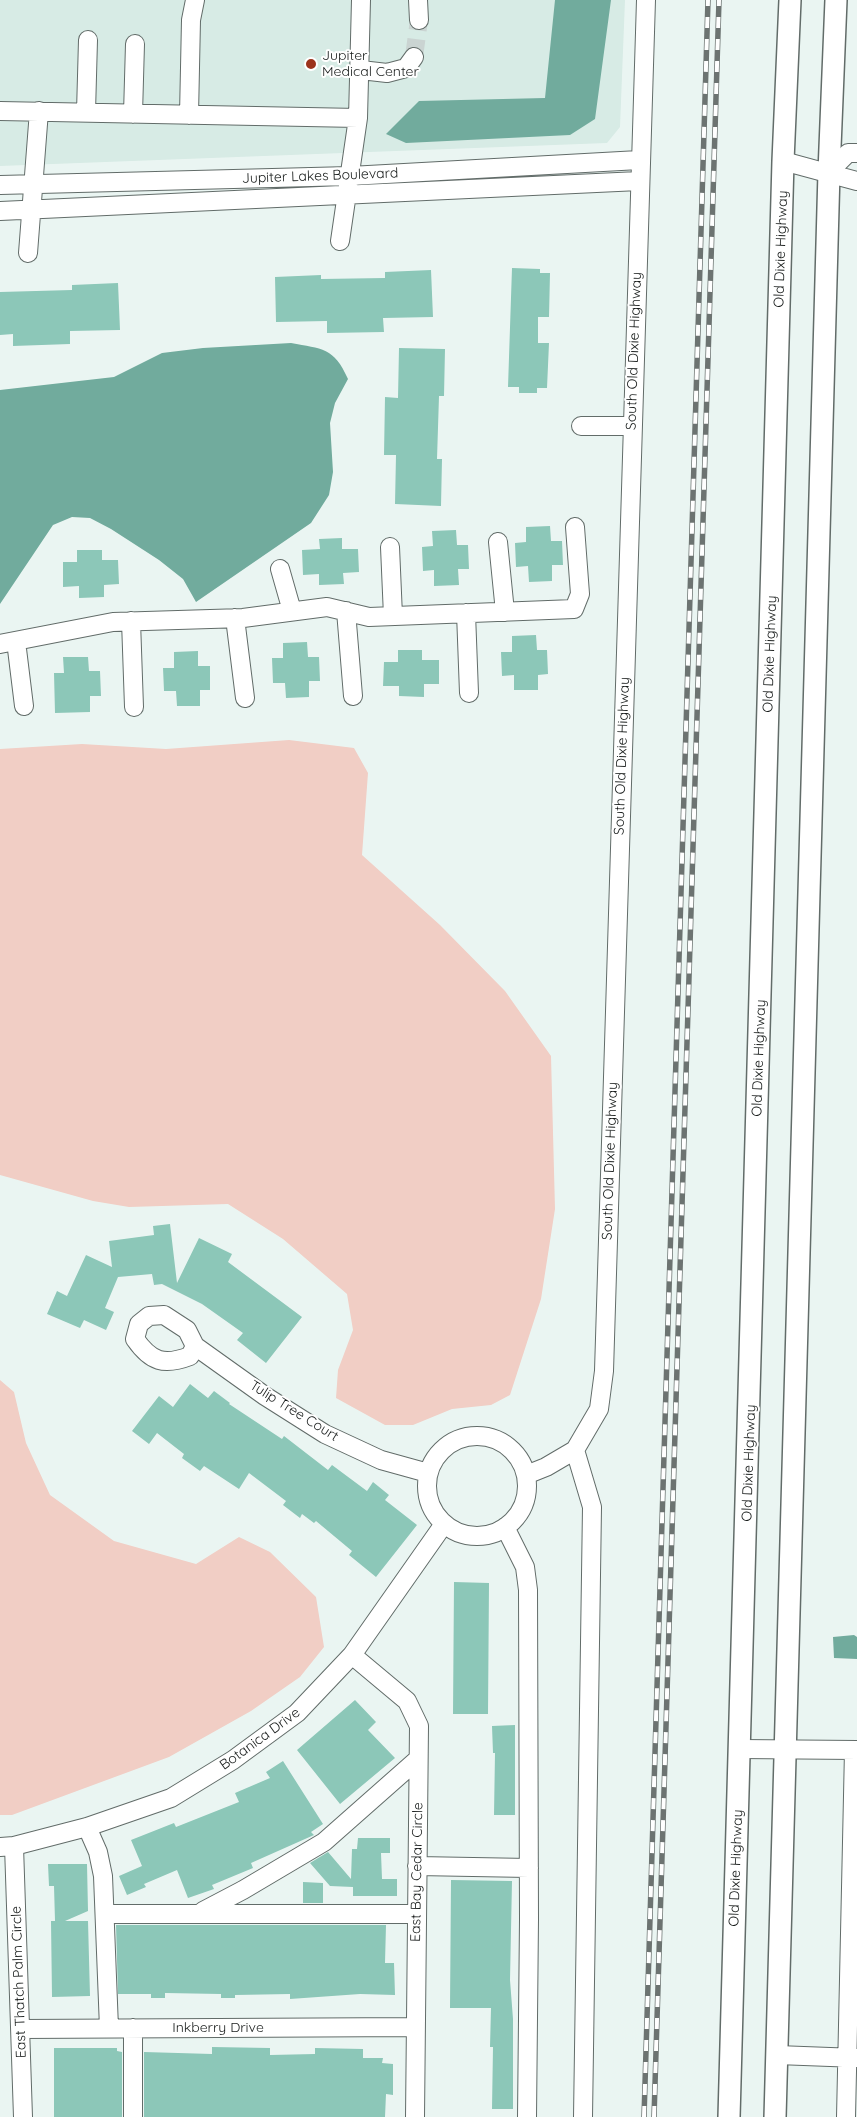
<!DOCTYPE html>
<html>
<head>
<meta charset="utf-8">
<style>
  body { margin:0 }
  canvas { display:block; background:#eaf5f2 }
</style>
</head>
<body>
<canvas width="857" height="2117"></canvas>
<script>
const ctx = document.querySelector('canvas').getContext('2d');
ctx.lineJoin = 'round';
function fillPath(path, color) {
  ctx.fillStyle = color;
  ctx.fill(path, 'evenodd');
}
function strokePath(path, color, width, dash) {
  ctx.strokeStyle = color;
  ctx.lineWidth = width;
  ctx.lineCap = dash ? 'butt' : 'round';
  ctx.setLineDash(dash || []);
  ctx.stroke(path);
}
function write(font, color, halo, rows, align = 'center') {
  ctx.font = font + ' Quicksand,sans-serif';
  ctx.lineWidth = 4;
  ctx.setLineDash([]);
  ctx.textBaseline = 'middle';
  ctx.strokeStyle = halo;
  ctx.fillStyle = color;
  for (const [text, x, y, turn = 0] of rows) {
    ctx.save();
    ctx.translate(x, y);
    ctx.rotate((+turn || 0) * Math.PI / 180);
    ctx.textAlign = isNaN(turn) ? turn : align;
    if (halo) ctx.strokeText(text, 0, 0);
    ctx.fillText(text, 0, 0);
    ctx.restore();
  }
}
fillPath(new Path2D(`
  M0 0H625L620 127 607 143 0 166Z`), '#d7ebe5');
fillPath(new Path2D(`
  M289 740 354 748 368 773 362 855 440 925 505 991 551 1056 555 1209 541 1299 510 1395 491 1405 452 1409 413 1425H385L336 1398 338 1370 353 1330 347 1294 283 1239 228 1204 129 1207 93 1201 0 1175V749L82 744 166 749Z
  M0 1380 14 1392 26 1443 50 1495 114 1541 196 1564 239 1537 270 1552 316 1597 324 1647 300 1677 251 1711 169 1757 12 1815H0Z`), '#f1cec5');
fillPath(new Path2D(`
  M555 0H611L595 119 570 135 406 143 386 134 419 101 545 98Z
  M291 343C322 349 334 347 348 379L335 403 330 423 333 472 329 495 311 523 196 602 183 579 159 560 111 529 90 518 72 517 53 525 0 604V390L114 377 162 353 203 348Z
  M854 1635 857 1637V1659L834 1658 833 1637Z`), '#71ab9d');
fillPath(new Path2D(`
  M512 268 540 269V273H550L549 317H538V343H549L547 388H537V393H519V387H508Z
  M431 270 433 317 383 318 384 332 327 333V321L276 322 275 277 321 275V279L385 278V272Z
  M118 283 120 330 70 331V344L13 346V334L0 335V292L72 290V285Z
  M399 348 445 349 444 396H439L437 459H442L441 506 395 504 396 455H384L385 397 398 398Z
  M550 526 551 541H562L563 565H552V581L529 582 528 566 516 567 515 543 526 542V527Z
  M456 530 457 545H468L469 569H458L459 585 434 586V570L423 571 422 547 433 546 432 531Z
  M342 538V549H358L359 572 343 573 344 584 319 585V574L303 575 302 550 320 549 319 539Z
  M77 550H102V560H118L119 584 104 585V597L79 598V586L63 587V562H77Z
  M536 635 537 650H547L548 674 538 675V690H514V675L502 676 501 652H512V636Z
  M307 642 308 657H319L320 681H309V697L286 698 285 683H273L272 658H283V643Z
  M398 650H422V660H439V684H424V697L399 696V686H383L384 662H398Z
  M198 651V666H210V690H200V706H177L176 691H164L163 668H174V652Z
  M63 657H88L89 671H100L101 696H90V712L55 713 54 673H64Z
  M170 1224 177 1283 199 1238 232 1254 228 1262 302 1317 266 1363 237 1340 243 1333 202 1304 162 1284 154 1285 152 1274 118 1277 105 1308 114 1312 106 1330 84 1320 80 1328 47 1314 57 1291 67 1296 86 1255 112 1267 109 1241 154 1235 153 1226Z
  M190 1384 208 1398 214 1391 230 1403 229 1404 282 1439 284 1436 328 1470 332 1465 367 1491 373 1482 389 1495 385 1500 417 1525 376 1577 349 1555 352 1551 316 1521 314 1523 302 1514 300 1518 283 1505 286 1501 249 1473 239 1489 204 1466 200 1471 182 1458 184 1454 157 1433 149 1444 132 1431 159 1396 173 1407Z
  M454 1582 489 1583 488 1714H453Z
  M355 1700 376 1722 368 1730 395 1758 340 1804 297 1750Z
  M515 1725V1815H494L495 1753H493L492 1726Z
  M283 1761 323 1824 311 1832 314 1835 251 1863 253 1868 212 1885 214 1889 188 1898 177 1870 144 1884 146 1887 127 1895 119 1876 142 1866 131 1840 174 1823 176 1827 239 1802 235 1793 270 1778 266 1772Z
  M358 1838H390V1853H381L382 1879H397V1896H353V1887L330 1886 310 1863 328 1852 351 1879 352 1849H357Z
  M48 1864H87L88 1911 65 1921H88L90 1996 52 1997 51 1921H55L54 1886H49Z
  M451 1880 512 1881 510 1980 513 2019V2109H492L493 2047H490L491 2008H450Z
  M303 1882 323 1883V1903H303Z
  M116 1925H386L385 1963H394L395 1995 360 1994 290 1999V1994L235 1995V1998H221V1994L165 1993V1998H151V1994H118Z
  M212 2047 270 2048V2055L315 2054V2048L363 2049V2058H383L382 2063 393 2064V2095L386 2094 385 2117H144V2052L212 2054Z
  M54 2048H117V2051L122 2052V2117H54Z`), '#8cc7b8');
strokePath(new Path2D(`
  M414 57 419 20`), '#cad4d2', 18, [18, 9]);
const minor = new Path2D(`
  M418 0 419 20
  M361 70 387 73 406 68 414 57
  M0 111 358 118
  M86 112 88 40
  M133 114 135 44
  M189 115 191 20 195 0
  M783 161 857 181
  M829 172 848 153H857
  M0 185 350 176 639 160
  M0 211 639 181
  M340 241 358 118 361 0
  M28 253 39 111
  M581 426H632
  M498 542 505 612
  M390 547 393 616
  M280 569 292 611
  M346 611 353 696
  M466 613 469 693
  M235 618 245 698
  M131 621 134 707
  M16 641 24 706
  M0 644 113 622 243 618 327 607 369 617 574 609 580 594 575 527
  M195 1346 190 1356C164 1366 151 1362 135 1339L139 1324 149 1316 164 1315 187 1330 195 1346 265 1396 325 1434 381 1460 428 1473
  M427 1486a50 50 0 1 1 100 0a50 50 0 1 1-100 0Z
  M575 1450 592 1507 583 2117
  M526 1475 546 1467 575 1450 599 1409 604 1371 646 0
  M505 1527 525 1567 528 1590 529 1919 527 2117
  M352 1655 407 1701 419 1726 415 2117
  M740 1749 857 1750
  M87 1827 98 1852 103 1876 109 2028
  M14 1846 23 2117
  M0 1847 14 1846 87 1827 171 1798 233 1760 297 1713 352 1655 444 1524
  M417 1866 529 1868
  M203 1911 243 1890 324 1842 418 1759
  M105 1914H417
  M21 2029 415 2027
  M777 2055 857 2058
  M133 2117V2028
  M846 2117 854 1750`);
const major = new Path2D(`
  M729 2117 783 161 790 0
  M775 2117 829 172 836 0`);
strokePath(minor, '#626c69', 20);
strokePath(major, '#626c69', 24);
strokePath(minor, '#fff', 18);
strokePath(major, '#fff', 21);
const rail = new Path2D(`
  M644 2117 708 0
  M654 2117 719 0`);
strokePath(rail, '#6c7371', 5.5);
strokePath(rail, '#fff', 4, [11]);
for (const [x, y, r, color] of [
  [311,64,6,"#9c331c"]
]) {
  const dot = new Path2D();
  dot.arc(x, y, r, 0, 2 * Math.PI);
  ctx.fillStyle = color;
  ctx.fill(dot);
  strokePath(dot, '#fff', 2);
}
write('14px', '#181c1b', '#fff', [
  ["Jupiter",322,56],
  ["Medical Center",322,72]
], 'left');
write('14px', '#181c1b', '#fff', [
  ["Jupiter Lakes Boulevard",320,176,-2],
  ["Old Dixie Highway",781,249,-88],
  ["South Old Dixie Highway",634,351,-88],
  ["Old Dixie Highway",770,654,-88],
  ["South Old Dixie Highway",622,756,-88],
  ["Old Dixie Highway",759,1058,-88],
  ["South Old Dixie Highway",610,1161,-88],
  ["Tulip Tree Court",294,1411,32],
  ["Old Dixie Highway",749,1463,-88],
  ["Botanica Drive",260,1739,-36],
  ["Old Dixie Highway",736,1868,-88],
  ["East Bay Cedar Circle",417,1872,-89],
  ["East Thatch Palm Circle",19,1982,-92],
  ["Inkberry Drive",218,2028]
]);
</script>
</body>
</html>
